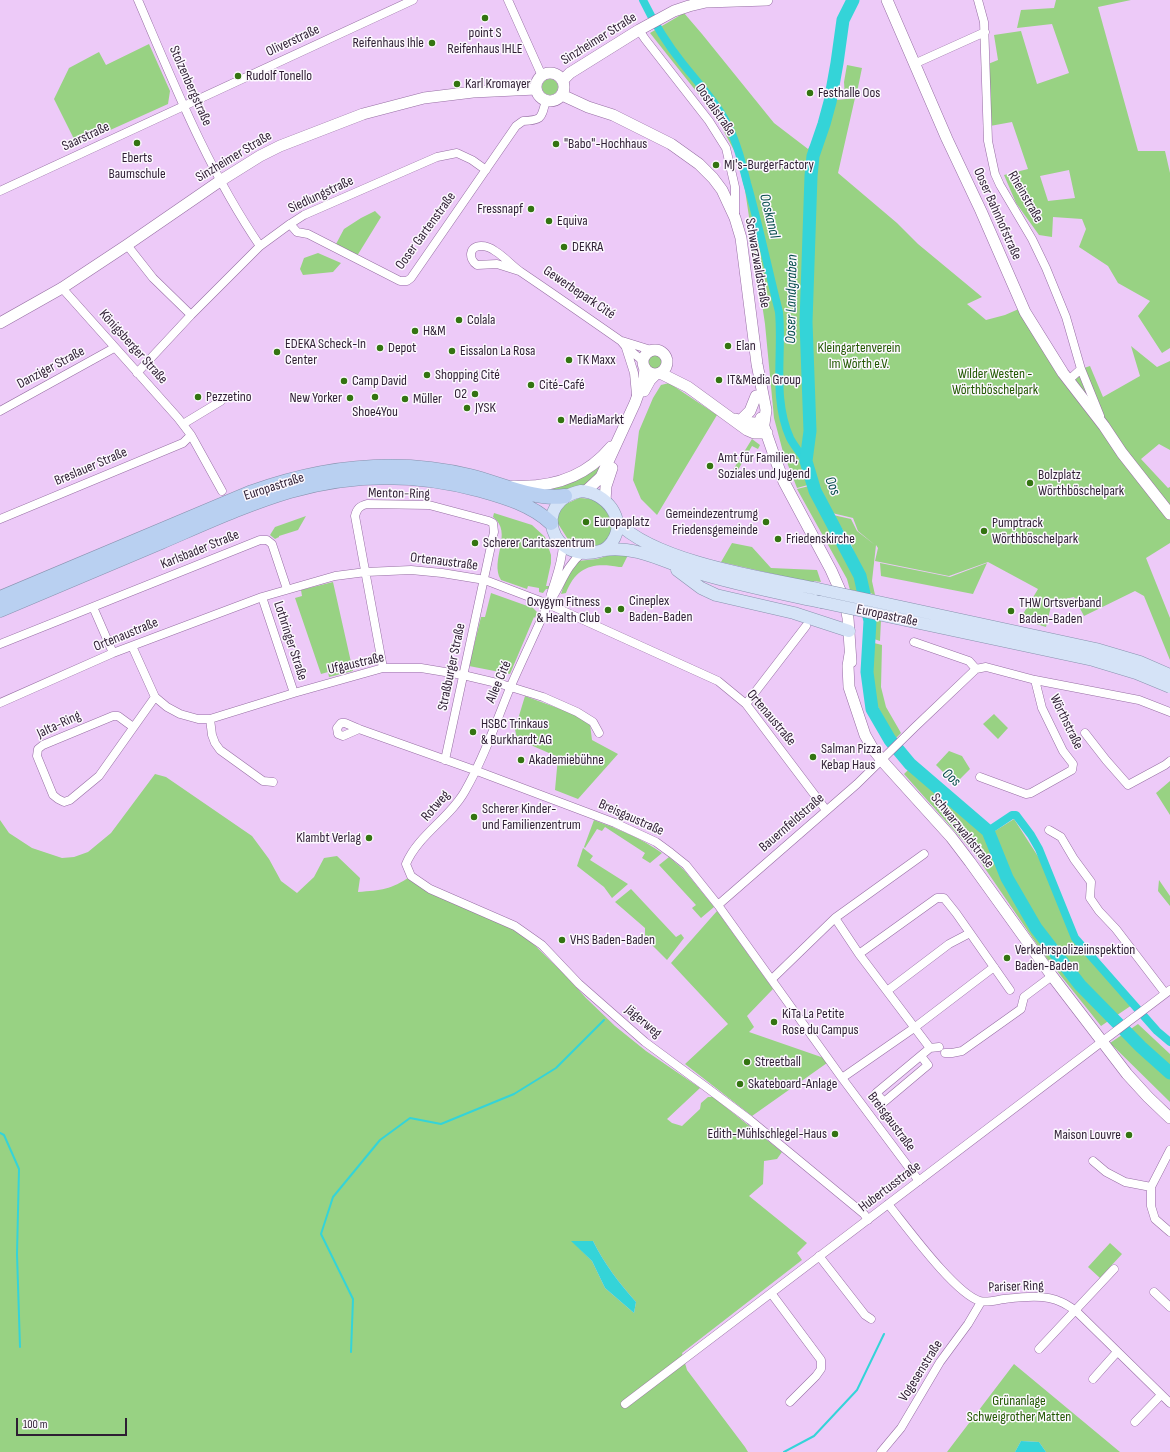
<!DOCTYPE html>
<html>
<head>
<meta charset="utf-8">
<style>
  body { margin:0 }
  #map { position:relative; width:1170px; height:1452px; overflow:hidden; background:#edcaf8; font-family:"Sofia Sans Condensed",sans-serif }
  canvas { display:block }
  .scale { position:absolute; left:16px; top:1418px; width:111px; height:18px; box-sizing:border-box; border:2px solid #2e1e33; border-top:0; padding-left:5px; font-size:12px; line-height:14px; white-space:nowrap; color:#2e1e33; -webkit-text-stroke:3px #fcf8fe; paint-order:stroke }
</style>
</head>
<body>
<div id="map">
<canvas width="1170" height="1452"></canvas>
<div class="scale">100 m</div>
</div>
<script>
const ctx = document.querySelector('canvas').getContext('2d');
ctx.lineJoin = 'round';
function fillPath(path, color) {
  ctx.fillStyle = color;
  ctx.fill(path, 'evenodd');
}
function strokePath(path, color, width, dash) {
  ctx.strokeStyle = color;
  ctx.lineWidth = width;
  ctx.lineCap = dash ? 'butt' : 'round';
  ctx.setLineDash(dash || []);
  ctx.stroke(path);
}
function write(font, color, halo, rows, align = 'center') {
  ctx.font = font + ' "Sofia Sans Condensed",sans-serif';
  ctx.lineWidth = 3;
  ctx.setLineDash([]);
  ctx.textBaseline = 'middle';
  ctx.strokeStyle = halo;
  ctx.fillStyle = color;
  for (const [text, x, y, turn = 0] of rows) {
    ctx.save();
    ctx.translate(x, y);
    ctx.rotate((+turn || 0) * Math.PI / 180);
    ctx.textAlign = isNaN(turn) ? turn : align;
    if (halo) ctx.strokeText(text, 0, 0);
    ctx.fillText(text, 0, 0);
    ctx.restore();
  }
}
fillPath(new Path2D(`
  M1056 0H1131L1098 7 1138 151H1165L1170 173V348L1162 353 1138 316 1150 301 1118 283 1108 266 1079 247 1086 229 1082 219 1053 217 1052 237 1039 235 1016 203 1004 175 1028 169 1012 122 990 126 988 64 998 60 994 35 1021 31 1037 84 1069 73 1052 24 1017 28 1021 10 1054 8ZM1069 170 1075 198 1048 201 1040 176Z
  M684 13 702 34 774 123 808 149 819 131 828 101 855 98 838 173 897 223 918 244 982 297 967 304 986 320 1005 315 1021 308 1067 378 1081 369 1090 366 1103 397 1140 376 1131 346 1157 367 1170 361V450L1159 444 1141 459 1168 488 1170 487V543L1146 558 1170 618V660L1144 596 1135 591 1084 616 1074 597 1052 602 1046 627 1020 619 1038 589 988 562 949 576 875 561 878 548 876 545 872 581 875 595 868 592 850 541 833 515 851 519 857 531 875 545 858 531 853 518 832 513 822 498 809 458 810 436H804L802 460 808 485 797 488 783 452 774 418 765 324 745 190 736 154 715 115 650 33Z
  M149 44 170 91 168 104 77 145 54 99 69 68 99 52 106 65Z
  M847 65 862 68 856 97 845 98 844 82Z
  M542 87a8 8 0 1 1 16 0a8 8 0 1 1-16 0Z
  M375 211 381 217 357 256 336 244 344 229 361 218Z
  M318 253 341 263 333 272 303 275 300 269 304 258Z
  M647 362a8 8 0 1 1 16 0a8 8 0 1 1-16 0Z
  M669 383 717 415 657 515 641 499 633 480 639 431 653 398 661 385Z
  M752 439 760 445 758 449 752 446 735 475 731 473Z
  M607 456 599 475 586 485 574 487 562 491 533 488Z
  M809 486 857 576 861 592 850 590 847 579 797 489Z
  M579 498C591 498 601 501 607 512 609 517 611 522 615 527L607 541 597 547H583L569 541 557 522 558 513 566 504Z
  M494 513 532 525 545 537 551 555V563L546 586H550L549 589H546L543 593 539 592V588L528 586 527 589 501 580C489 560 514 533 493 517Z
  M306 516 298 530 279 536V537L275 539 270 535 275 527Z
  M732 543 752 547 771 568 817 570 821 582 814 581 813 583 721 562Z
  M610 555H628L622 567H619C593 562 576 567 566 593L561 594 566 578 578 561 597 559Z
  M880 563 950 577 987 563 973 594 881 576Z
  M333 582 353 671 329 677 328 672 321 674 295 598 302 596 301 590Z
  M491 593 533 608 537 612 535 618 534 617 510 674 469 666 481 617H485Z
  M875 619 881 620 880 641 874 639Z
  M874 643 882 645 881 687 886 707 901 733 895 739 876 703 872 689Z
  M525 696 571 713 590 724 592 740 618 754 578 799 555 790 558 757 517 739 515 729Z
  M994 714 1008 728 998 739 983 724Z
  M949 751 962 756 970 769 955 784 936 765Z
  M910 768 987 836 1014 819 1039 858 1073 940 1132 1005 1101 1026 1045 956 975 854 904 774Z
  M155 774 166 777 252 836 269 859 281 881 297 893 314 877 324 858 337 856 360 878 358 892C382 890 390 890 411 876L515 926 563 973 586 998 615 1026 646 1051 700 1088 667 1119 672 1123 682 1126 700 1109 701 1103 708 1097H713L782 1152 777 1159 764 1161 763 1184 749 1196 807 1243 797 1253 802 1260 682 1353 687 1370 745 1447 748 1452H0V820L9 833 32 848 62 858 74 857 88 852 111 833ZM572 1241H593C604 1263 619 1283 636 1302L634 1313 605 1288 592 1261Z
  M1170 781V815L1156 793Z
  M594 820C618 829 641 838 662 853L650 863 642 858 645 853 605 827 602 831 597 829 585 848 584 847Z
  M583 848 593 856 590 860 628 884 612 898 604 887 577 866Z
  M669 857 684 870 714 907 701 918 692 908 696 905 659 865Z
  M1159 880 1170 896V906L1158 891Z
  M631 889 676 937 681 934 684 938 667 960 645 938V928L615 902Z
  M717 911 773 989 747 1016 754 1027 749 1032 824 1058 827 1063 752 1116 685 1064 728 1024 671 963Z
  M1138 1024 1170 1054V1102L1110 1043Z
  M1110 1243 1122 1254 1100 1278 1088 1267Z
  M1014 1364 1120 1452H1046L1039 1442 1021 1441 1015 1452H947Z`), '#98d283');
fillPath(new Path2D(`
  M571 1241H593C604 1263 619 1283 636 1302L634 1313 605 1288 592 1261Z
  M1021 1441 1039 1442 1046 1452H1015Z`), '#34d4d8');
strokePath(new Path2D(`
  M0 1133 4 1135 19 1169 17 1254 20 1347
  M351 1352 353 1299 321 1234 333 1197 380 1140 410 1118 441 1124 514 1094 556 1068 604 1020
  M784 1452 814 1436 857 1390 884 1334`), '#34d4d8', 2);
strokePath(new Path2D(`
  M643 0C654 23 667 44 683 64 699 84 716 102 728 125 737 143 742 163 747 183 759 225 768 269 779 312 783 354 772 398 790 438 794 446 801 454 806 461
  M988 831 1012 815H1016L1031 835 1039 849 1075 938 1157 1031 1170 1042`), '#34d4d8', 8);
strokePath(new Path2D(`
  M853 0 843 20 837 63 830 102 824 124 813 156 811 176 806 322 810 431 806 461 815 491 860 576 870 621 867 672 872 709 890 740 910 764 988 831 1007 878 1036 928 1080 985 1141 1047 1170 1073`), '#34d4d8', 13);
const street = new Path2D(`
  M138 0C174 84 208 170 260 246
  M508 0 542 76
  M978 0 984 22 988 141 995 174 1000 185 1032 239 1046 268 1066 317 1081 369 1100 416
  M639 30 645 39 709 121 726 148 735 187V216
  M914 64 985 32
  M0 191 413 0
  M290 224 297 232 308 234 400 281H407L411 278 516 126 523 121C542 120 541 119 546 100
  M127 245 153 278 191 315
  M519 271 497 264 477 265C468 259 469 246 481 246 486 246 491 248 495 251 505 257 512 266 521 272 555 295 588 318 621 341L626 347 643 361
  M62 288 178 418 191 435 222 491
  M622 341 651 350
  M626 348 634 373 636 395
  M137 373 191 315 260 246 290 224 304 215 437 157 457 153 472 160 486 170
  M1067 378 1072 377 1081 369
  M0 411 114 348
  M183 424 221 401
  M0 519 183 443 191 435
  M582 553C564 568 561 587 548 604 536 632 522 660 510 688 496 722 484 758 465 791 450 818 418 835 406 864L411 876 430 889 515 926 542 945 579 984 645 1042 706 1087 750 1120 864 1214 868 1220
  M551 594C556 577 562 564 563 545
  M262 597 294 693
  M93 607 113 653
  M914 642 969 661 976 669
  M0 644 260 540H267L272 544 287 589
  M132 646 155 697 167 707 180 714 198 719H210L294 693 383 668H421L463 675 501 684 543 697 577 712 593 722 599 733
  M383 668 355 516C357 508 360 506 367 504L429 505 489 521 493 523 494 532 445 760
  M0 703 113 653 262 597 335 576 366 572 411 570 442 573 485 580 548 604 718 681 746 704 826 810
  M746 704 806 626
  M210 719 212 735 215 743 220 750 263 781 273 782
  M133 727 118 716H113L43 745 38 749 37 756 53 795 58 799 64 802 70 800 99 776 155 697
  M359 729 343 736 338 734 337 728 341 723H345L359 729 477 771 615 823 656 842 671 853 686 865 718 905 842 1078 919 1181
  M1085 733 1106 760 1128 785 1165 765 1170 761
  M980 777 1026 794 1031 793 1072 770 1073 764 1063 751 1042 708 1035 680
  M1049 830 1061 837 1074 859 1091 882 1090 898 1099 911 1116 929 1165 993
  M718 905 857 784 915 727 976 669 986 667 1035 680 1139 700 1170 712
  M835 918 859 954 930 1048
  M859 954 937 898H944L956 913 1010 990
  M772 979 835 918 924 854
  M887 991 949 944 970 933
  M945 1053H952L962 1051 1021 1009 1024 997 1052 976
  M921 1056 928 1065 884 1102 876 1093 930 1048 939 1047
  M842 1078 914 1028 994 967
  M1170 1150 1151 1187V1206L1155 1219 1170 1232
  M1093 1161 1106 1172 1125 1182 1151 1187
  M888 1204C906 1226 955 1294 980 1301 986 1303 997 1300 1004 1299 1022 1297 1045 1294 1061 1302 1066 1304 1070 1307 1075 1310L1170 1403
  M819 1256 865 1315 871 1319
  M1154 1292 1170 1307
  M771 1293 821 1360V1369L816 1376 790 1402
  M1039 1349 1114 1269
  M1093 1379 1117 1352
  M625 1404 1170 990
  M1135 1422 1161 1395
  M881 1452 901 1428 940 1362 968 1324 981 1302`);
const secondary = new Path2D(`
  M887 0 947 139 981 211 1025 312 1063 373 1104 426 1122 453 1170 514
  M536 87a14 14 0 1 1 28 0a14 14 0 1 1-28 0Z
  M563 80 570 73 639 30 674 11 689 6 706 2 767 0
  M562 95 588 107 613 115 671 144 699 164 713 178 722 190 735 218 741 238 757 364 766 410 764 424
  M0 323 62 288 127 245 220 181 260 156 280 146 363 114 424 98 473 92 536 89
  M643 362a12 12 0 1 1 24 0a12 12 0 1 1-24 0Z
  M660 373 688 387 747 430 754 433H767
  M644 391 650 380 656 374
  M761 418 776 461 784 482 831 570 843 597 846 607 848 618 851 662
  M735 419 745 422 764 424
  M740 421 750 411 756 396
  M514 486C553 488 586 477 611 447
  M586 491 601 477 635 403 644 378 645 368
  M605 501 606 486 612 468
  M850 654 848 666 849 687 865 735 873 749 885 764 951 837 970 862 1052 976 1127 1074 1148 1097 1170 1118`);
const primary = new Path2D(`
  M581 491C605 492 628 519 612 542 609 546 605 550 600 551 550 565 531 501 581 491Z
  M617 522C656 562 763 578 818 589
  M604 550C636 545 666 563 695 572 737 585 779 593 821 602
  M677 570 701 588 716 595 794 613 849 631`);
const highway = new Path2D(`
  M0 598 252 492C322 467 397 458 470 476 499 483 536 501 565 496
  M0 610C54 587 107 565 161 542 203 524 246 504 290 491 353 473 418 473 480 490 505 497 532 505 551 523`);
strokePath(street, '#966ea3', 9);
strokePath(secondary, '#966ea3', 12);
strokePath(primary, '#8892ae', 13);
strokePath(highway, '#8892ae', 15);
strokePath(street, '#fff', 8);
strokePath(secondary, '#fff', 11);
strokePath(primary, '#d5e3f7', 12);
strokePath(highway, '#b9d0f1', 14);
const primaryBridge = new Path2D(`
  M818 589 1096 649 1140 662 1170 675
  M821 602 1093 660 1136 673 1170 687`);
strokePath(primaryBridge, '#8892ae', 13, []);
strokePath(primaryBridge, '#d5e3f7', 12);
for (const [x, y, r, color] of [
  [485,18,4,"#337411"],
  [432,43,4,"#337411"],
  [238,76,4,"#337411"],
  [457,84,4,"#337411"],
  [810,93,4,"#337411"],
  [137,143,4,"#337411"],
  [556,144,4,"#337411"],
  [716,165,4,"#337411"],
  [531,209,4,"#337411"],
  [549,221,4,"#337411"],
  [564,247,4,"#337411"],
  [459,320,4,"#337411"],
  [415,331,4,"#337411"],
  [728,346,4,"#337411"],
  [380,348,4,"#337411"],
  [452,351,4,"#337411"],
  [277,352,4,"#337411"],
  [569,360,4,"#337411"],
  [427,375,4,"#337411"],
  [719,380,4,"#337411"],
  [344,381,4,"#337411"],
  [531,385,4,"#337411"],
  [475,394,4,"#337411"],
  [198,397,4,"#337411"],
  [375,397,4,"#337411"],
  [350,398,4,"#337411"],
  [405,399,4,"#337411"],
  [467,408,4,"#337411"],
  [561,420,4,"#337411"],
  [710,466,4,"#337411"],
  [1030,483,4,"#337411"],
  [586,522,4,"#337411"],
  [766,522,4,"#337411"],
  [984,531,4,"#337411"],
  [778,539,4,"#337411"],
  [475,543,4,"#337411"],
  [621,609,4,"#337411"],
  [608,610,4,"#337411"],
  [1011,611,4,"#337411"],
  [473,732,4,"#337411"],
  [813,757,4,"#337411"],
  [521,760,4,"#337411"],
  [474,817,4,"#337411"],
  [369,838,4,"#337411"],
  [562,940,4,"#337411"],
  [1007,958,4,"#337411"],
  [774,1022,4,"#337411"],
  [747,1062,4,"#337411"],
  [740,1084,4,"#337411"],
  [835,1134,4,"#337411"],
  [1129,1135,4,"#337411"]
]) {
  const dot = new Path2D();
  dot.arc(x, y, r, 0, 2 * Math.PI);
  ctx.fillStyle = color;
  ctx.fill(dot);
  strokePath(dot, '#fcf8fe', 1.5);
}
write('14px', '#2e1e33', '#fcf8fe', [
  ["point S",485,33,"center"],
  ["Reifenhaus IHLE",485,49,"center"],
  ["Reifenhaus Ihle",424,43,"right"],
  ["Rudolf Tonello",246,76],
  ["Karl Kromayer",465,84],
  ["Festhalle Oos",818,93],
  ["\"Babo\"-Hochhaus",564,144],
  ["Eberts",137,158,"center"],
  ["Baumschule",137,174,"center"],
  ["MJ's-BurgerFactory",724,165],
  ["Fressnapf",523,209,"right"],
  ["Equiva",557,221],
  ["DEKRA",572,247],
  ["Colala",467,320],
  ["H&M",423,331],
  ["EDEKA Scheck-In",285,344],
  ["Center",285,360],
  ["Elan",736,346],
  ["Depot",388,348],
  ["Eissalon La Rosa",460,351],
  ["TK Maxx",577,360],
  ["Shopping Cité",435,375],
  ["IT&Media Group",727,380],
  ["Camp David",352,381],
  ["Cité-Café",539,385],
  ["O2",467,394,"right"],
  ["Pezzetino",206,397],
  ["New Yorker",342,398,"right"],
  ["Müller",413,399],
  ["JYSK",475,408],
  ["Shoe4You",375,412,"center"],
  ["MediaMarkt",569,420],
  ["Amt für Familien,",718,458],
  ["Soziales und Jugend",718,474],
  ["Bolzplatz",1038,475],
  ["Wörthböschelpark",1038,491],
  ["Gemeindezentrumg",758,514,"right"],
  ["Friedensgemeinde",758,530,"right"],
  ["Europaplatz",594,522],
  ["Pumptrack",992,523],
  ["Wörthböschelpark",992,539],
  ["Friedenskirche",786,539],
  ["Scherer Caritaszentrum",483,543],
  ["Cineplex",629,601],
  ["Baden-Baden",629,617],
  ["Oxygym Fitness",600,602,"right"],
  ["& Health Club",600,618,"right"],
  ["THW Ortsverband",1019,603],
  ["Baden-Baden",1019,619],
  ["HSBC Trinkaus",481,724],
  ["& Burkhardt AG",481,740],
  ["Salman Pizza",821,749],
  ["Kebap Haus",821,765],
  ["Akademiebühne",529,760],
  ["Scherer Kinder-",482,809],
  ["und Familienzentrum",482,825],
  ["Klambt Verlag",361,838,"right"],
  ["VHS Baden-Baden",570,940],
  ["Verkehrspolizeiinspektion",1015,950],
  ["Baden-Baden",1015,966],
  ["KiTa La Petite",782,1014],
  ["Rose du Campus",782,1030],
  ["Streetball",755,1062],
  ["Skateboard-Anlage",748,1084],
  ["Edith-Mühlschlegel-Haus",827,1134,"right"],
  ["Maison Louvre",1121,1135,"right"]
], 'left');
write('14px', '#2e1e33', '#fcf8fe', [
  ["Sinzheimer Straße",599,39,-32],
  ["Oliverstraße",293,41,-25],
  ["Stolzenbergstraße",190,86,66],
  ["Oostalstraße",715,110,55],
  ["Saarstraße",86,137,-25],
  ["Sinzheimer Straße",234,157,-31],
  ["Siedlungstraße",321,195,-25],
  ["Rheinstraße",1025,197,60],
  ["Ooser Bahnhofstraße",997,214,66],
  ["Ooser Gartenstraße",426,231,-54],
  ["Schwarzwaldstraße",757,263,80],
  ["Gewerbepark Cité",579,293,34],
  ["Königsberger Straße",133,347,48],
  ["Danziger Straße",51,368,-28],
  ["Breslauer Straße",91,467,-23],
  ["Europastraße",274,487,-18],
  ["Menton-Ring",399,494,1],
  ["Karlsbader Straße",200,550,-22],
  ["Ortenaustraße",444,562,7],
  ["Europastraße",887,616,12],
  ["Ortenaustraße",126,635,-22],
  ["Lothringer Straße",290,641,72],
  ["Ufgaustraße",356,664,-13],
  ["Straßburger Straße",452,667,-78],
  ["Allee Cité",499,682,-67],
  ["Ortenaustraße",771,718,50],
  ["Wörthstraße",1066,722,64],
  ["Jalta-Ring",59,725,-25],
  ["Rotweg",436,806,-49],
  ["Breisgaustraße",631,818,24],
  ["Bauernfeldstraße",792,823,-41],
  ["Schwarzwaldstraße",962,831,51],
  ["Jägerweg",643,1022,40],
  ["Breisgaustraße",891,1122,53],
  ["Hubertusstraße",890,1187,-37],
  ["Pariser Ring",1016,1287,-2],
  ["Vogesenstraße",921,1371,-58]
]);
write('14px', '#215700', '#fcf8fe', [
  ["Kleingartenverein",859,348],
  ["Im Wörth e.V.",859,364],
  ["Wilder Westen -",995,374],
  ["Wörthböschelpark",995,390],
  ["Grünanlage",1019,1401],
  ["Schweigrother Matten",1019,1417]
]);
write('italic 15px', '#064c4d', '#fcf8fe', [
  ["Ooskanal",769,216,76],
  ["Ooser Landgraben",792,299,-89],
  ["Oos",832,486,67],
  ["Oos",951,778,41]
]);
</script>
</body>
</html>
